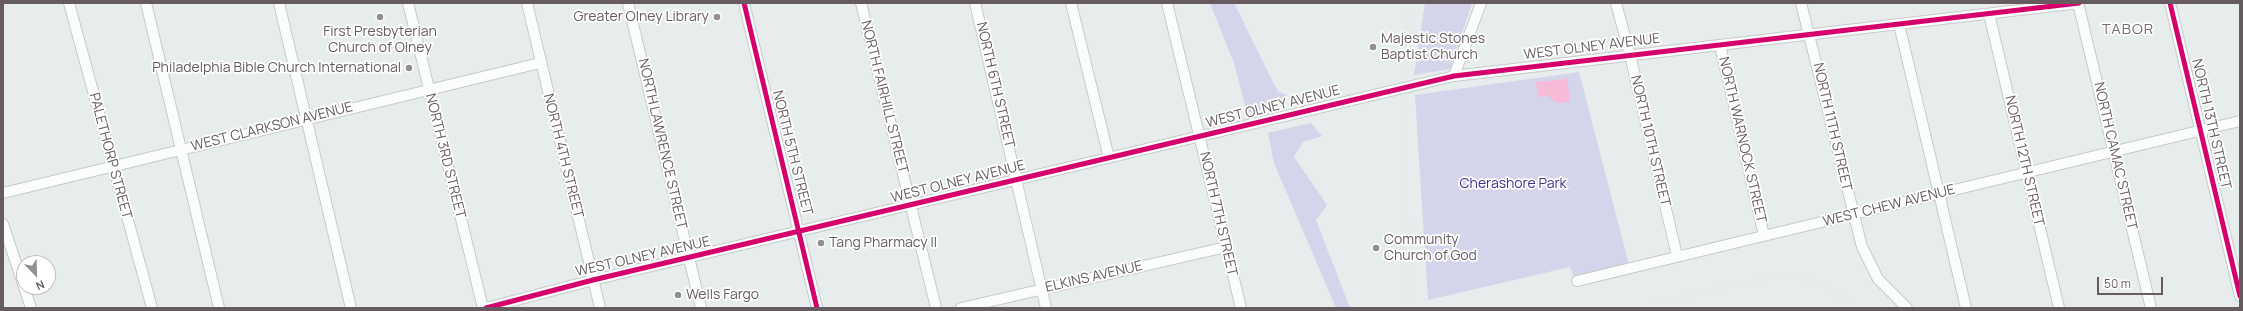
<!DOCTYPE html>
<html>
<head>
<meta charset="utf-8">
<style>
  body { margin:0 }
  #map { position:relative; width:2243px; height:311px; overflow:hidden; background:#e7eded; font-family:Manrope,sans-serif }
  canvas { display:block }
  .frame { position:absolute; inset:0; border:4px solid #665c5f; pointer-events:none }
  .north { position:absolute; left:16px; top:255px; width:40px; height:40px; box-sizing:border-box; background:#fff; border:1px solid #c2bebf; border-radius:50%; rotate:157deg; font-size:11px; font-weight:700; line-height:16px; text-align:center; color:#665c5f }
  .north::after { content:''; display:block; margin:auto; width:14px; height:18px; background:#938f91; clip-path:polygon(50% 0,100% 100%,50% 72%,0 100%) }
  .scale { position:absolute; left:2097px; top:277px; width:66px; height:18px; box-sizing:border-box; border:2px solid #665c5f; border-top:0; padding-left:5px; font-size:12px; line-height:14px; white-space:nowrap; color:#665c5f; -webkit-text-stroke:3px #fff; paint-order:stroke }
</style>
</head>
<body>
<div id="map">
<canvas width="2243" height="311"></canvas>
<div class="frame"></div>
<div class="north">N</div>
<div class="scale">50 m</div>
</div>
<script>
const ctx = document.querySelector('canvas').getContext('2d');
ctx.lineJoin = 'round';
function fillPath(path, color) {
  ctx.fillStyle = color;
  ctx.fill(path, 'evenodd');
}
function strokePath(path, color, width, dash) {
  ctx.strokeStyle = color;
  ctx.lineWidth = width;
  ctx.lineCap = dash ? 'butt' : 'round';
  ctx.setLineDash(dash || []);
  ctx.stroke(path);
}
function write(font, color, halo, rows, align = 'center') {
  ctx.font = font + ' Manrope,sans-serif';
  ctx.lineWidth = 3.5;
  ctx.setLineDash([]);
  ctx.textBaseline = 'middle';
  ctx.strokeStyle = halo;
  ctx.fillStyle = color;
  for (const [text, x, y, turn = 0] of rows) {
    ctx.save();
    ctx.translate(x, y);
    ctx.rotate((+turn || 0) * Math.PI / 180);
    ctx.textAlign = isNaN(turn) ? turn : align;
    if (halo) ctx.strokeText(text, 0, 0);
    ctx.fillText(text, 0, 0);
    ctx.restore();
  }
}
fillPath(new Path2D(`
  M1210 3H1234L1278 92 1287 95 1283 104 1247 113 1234 63Z
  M1425 3H1472L1450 69 1414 75Z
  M1579 72 1629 265 1575 280 1570 267 1428 300 1415 95Z
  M1311 123 1322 136 1303 142 1294 157 1327 205 1316 220 1350 308H1336L1274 163 1268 133Z`), '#d4d4eb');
fillPath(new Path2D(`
  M1567 79 1570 102 1557 103 1548 96 1538 97 1536 82Z`), '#f8bbd7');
const minor = new Path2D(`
  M69 3 152 308
  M146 3 219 308
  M279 3 351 308
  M408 3 483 308
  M527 3 600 308
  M628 3 701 308
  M744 3 817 308
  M861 3 936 308
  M975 3 1046 308
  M1071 3 1109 158
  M1167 3 1241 308
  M1616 3 1630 55 1677 256
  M1801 3 1862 247 1878 279 1907 308
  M2078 3 2151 308
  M2170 3 2240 296
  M1989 14 2059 308
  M1899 24 1966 308
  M1720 45 1764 236
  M1454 76 1481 3
  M3 193 540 63
  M3 224 31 308
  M1577 281 2240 121
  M486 308 593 280 1454 76 2079 3
  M961 308 1226 247`);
strokePath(minor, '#c8c9ca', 12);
strokePath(minor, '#fbfcfc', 10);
strokePath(new Path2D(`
  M1410 3C1400 104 1398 207 1410 308
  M1408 221 1414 292
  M1637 308 1755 280 1784 277 1809 280 1827 287 1860 308`), '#e3e4e4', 2.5, [1, 5]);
strokePath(new Path2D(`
  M744 3 817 308
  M2170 3 2240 296
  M486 308 593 280 1454 76 2079 3`), '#d6006c', 5);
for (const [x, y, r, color] of [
  [380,17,4,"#938f91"],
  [717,17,4,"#938f91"],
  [1373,47,4,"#938f91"],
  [409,68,4,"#938f91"],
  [821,243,4,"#938f91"],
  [1376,248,4,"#938f91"],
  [678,295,4,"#938f91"]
]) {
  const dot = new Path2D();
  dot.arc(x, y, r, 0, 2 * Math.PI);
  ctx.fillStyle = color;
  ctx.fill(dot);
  strokePath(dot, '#fff', 1.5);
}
write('14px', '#665c5f', '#fff', [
  ["Greater Olney Library",709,17,"right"],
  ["First Presbyterian",380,32,"center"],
  ["Church of Olney",380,48,"center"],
  ["Majestic Stones",1381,39],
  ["Baptist Church",1381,55],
  ["Philadelphia Bible Church International",401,68,"right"],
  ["Community",1384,240],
  ["Church of God",1384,256],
  ["Tang Pharmacy II",829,243],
  ["Wells Fargo",686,295]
], 'left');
write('14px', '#665c5f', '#fff', [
  ["WEST OLNEY AVENUE",1592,47,-7],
  ["NORTH 6TH STREET",995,85,77],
  ["NORTH FAIRHILL STREET",884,97,76],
  ["WEST OLNEY AVENUE",1273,107,-14],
  ["NORTH 13TH STREET",2211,124,77],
  ["WEST CLARKSON AVENUE",272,127,-14],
  ["NORTH 11TH STREET",1832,127,77],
  ["NORTH WARNOCK STREET",1742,140,77],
  ["NORTH 10TH STREET",1650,141,77],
  ["NORTH LAWRENCE STREET",662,144,77],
  ["NORTH 5TH STREET",792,153,76],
  ["PALETHORP STREET",110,156,75],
  ["NORTH 3RD STREET",445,156,76],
  ["NORTH 4TH STREET",563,156,76],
  ["NORTH CAMAC STREET",2115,156,77],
  ["NORTH 12TH STREET",2024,161,77],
  ["WEST OLNEY AVENUE",958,182,-14],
  ["WEST CHEW AVENUE",1889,206,-14],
  ["NORTH 7TH STREET",1218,214,77],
  ["WEST OLNEY AVENUE",643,257,-13],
  ["ELKINS AVENUE",1094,277,-13]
]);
write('14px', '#413091', '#fff', [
  ["Cherashore Park",1513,184]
]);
ctx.letterSpacing = '1px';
write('15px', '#786d71', '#fff', [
  ["TABOR",2128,30]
]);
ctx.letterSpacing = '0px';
</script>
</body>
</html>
